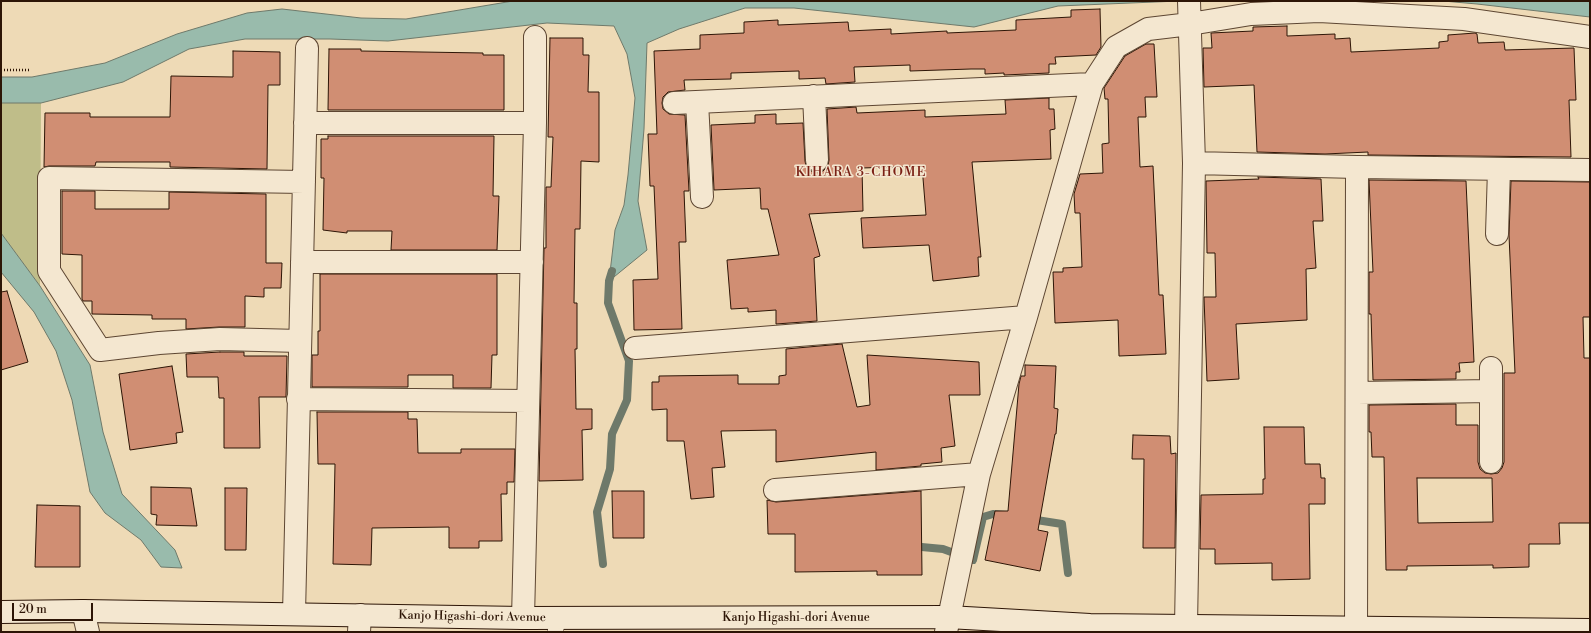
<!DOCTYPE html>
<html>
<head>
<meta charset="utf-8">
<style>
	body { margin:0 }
	#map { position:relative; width:1591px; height:633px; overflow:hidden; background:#eedab6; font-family:"Libre Bodoni",serif }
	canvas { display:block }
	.frame { position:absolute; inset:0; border:2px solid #2d1506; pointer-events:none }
	.scale { position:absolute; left:12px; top:603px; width:81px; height:18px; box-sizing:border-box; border:2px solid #2d1506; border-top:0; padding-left:5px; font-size:12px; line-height:14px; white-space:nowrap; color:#2d1506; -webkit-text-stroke:3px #f4e7d0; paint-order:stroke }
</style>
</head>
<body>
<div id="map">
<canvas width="1591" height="633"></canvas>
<div class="frame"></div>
<div class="scale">20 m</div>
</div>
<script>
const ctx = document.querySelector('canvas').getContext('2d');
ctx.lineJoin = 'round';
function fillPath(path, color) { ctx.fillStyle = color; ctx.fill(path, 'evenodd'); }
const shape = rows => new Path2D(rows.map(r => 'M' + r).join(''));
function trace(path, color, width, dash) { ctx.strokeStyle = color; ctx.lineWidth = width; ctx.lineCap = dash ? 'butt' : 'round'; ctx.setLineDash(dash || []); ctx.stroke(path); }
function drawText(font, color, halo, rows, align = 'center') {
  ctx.font = font + ' "Libre Bodoni",serif'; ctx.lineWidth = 3; ctx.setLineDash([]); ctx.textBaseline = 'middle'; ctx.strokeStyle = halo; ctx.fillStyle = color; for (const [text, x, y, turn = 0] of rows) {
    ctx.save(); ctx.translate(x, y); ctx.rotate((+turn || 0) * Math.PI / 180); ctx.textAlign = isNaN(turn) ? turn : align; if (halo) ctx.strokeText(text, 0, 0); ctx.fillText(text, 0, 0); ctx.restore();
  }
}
const green = shape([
	[1,103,41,103,40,286,1,233]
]);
const water = shape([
	[513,1,1179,1,1058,6,974,27,794,8,745,8,679,29,647,43,644,129,638,201,647,250,609,281,615,230,624,205,628,175,635,98,627,54,614,26,547,23,388,41,330,39,245,39,189,49,123,82,41,103,1,103,1,77,32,77,105,63,177,34,247,13,282,9,361,18,406,19,513,1],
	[1443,1,1590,1,1590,17,1477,4,1443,1],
	[1,233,40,286,90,365,103,432,122,494,175,550,182,568,161,567,141,540,105,513,90,492,72,400,56,351,34,312,1,272,1,233]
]);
const stream = shape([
	[1030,519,1062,524,1068,573],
	[911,546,943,549,973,560,983,517,993,514,1005,515],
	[603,564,597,512,610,469,612,434,627,400,629,361,608,303,609,281,612,271]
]);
const building = shape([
	[1100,9,1101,47,1096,55,1055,57,1056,64,1049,64,1049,73,1004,75,1004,73,985,74,985,69,971,69,910,71,910,65,854,67,855,82,826,84,825,78,799,79,799,71,731,73,731,79,684,80,685,90,668,92,663,97,662,103,663,109,669,114,685,115,689,191,684,191,686,242,679,242,682,329,634,330,633,280,658,279,654,186,650,186,648,134,657,134,654,51,700,49,700,35,744,33,744,22,778,20,778,25,848,22,849,31,891,29,891,34,947,31,947,33,1016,30,1016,20,1071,17,1071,10,1100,9],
	[1287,26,1287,36,1335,34,1335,39,1350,38,1351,52,1439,48,1439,42,1448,41,1448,35,1475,33,1477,34,1478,43,1504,42,1505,50,1574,48,1576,100,1569,100,1571,157,1368,155,1368,152,1325,154,1257,152,1254,85,1204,87,1203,48,1212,48,1211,33,1253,31,1253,27,1287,26],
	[550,38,583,38,583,55,589,55,588,92,599,92,599,162,581,161,580,229,575,229,574,303,577,303,577,349,575,349,576,409,592,409,592,429,582,430,583,480,539,481,544,248,546,248,546,187,551,187,553,137,548,137,550,38],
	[1146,44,1154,44,1157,97,1145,97,1146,117,1138,117,1140,167,1153,166,1159,295,1163,295,1166,354,1119,356,1118,320,1055,323,1053,272,1063,272,1063,268,1082,267,1080,213,1075,213,1074,194,1080,174,1103,173,1102,144,1109,143,1108,99,1105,99,1104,88,1125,56,1146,44],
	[329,49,361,49,361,51,483,53,483,55,504,55,504,110,328,110,329,49],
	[233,51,280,52,280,85,268,85,267,169,170,167,170,162,96,162,95,166,49,166,44,167,45,113,90,113,90,117,170,117,171,76,233,77,233,51],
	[1049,98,1049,109,1054,109,1055,129,1050,130,1051,159,972,162,981,257,978,257,979,276,933,281,929,245,863,248,861,218,926,215,922,166,862,168,863,211,809,214,820,256,814,258,817,321,776,324,776,310,748,312,748,308,731,309,727,260,779,255,768,209,761,209,760,188,714,190,711,125,755,123,755,115,776,114,776,124,803,123,805,161,806,166,811,171,818,172,823,171,828,166,829,160,827,109,856,107,857,113,925,110,925,117,1006,114,1005,100,1049,98],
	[328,136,494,136,493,196,499,196,497,250,391,250,392,231,347,231,347,233,323,230,324,178,321,178,321,139,328,139,328,136],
	[1258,177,1321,179,1323,221,1313,221,1316,268,1306,269,1307,320,1236,324,1239,379,1207,381,1204,297,1216,297,1215,253,1207,253,1206,181,1259,179,1258,177],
	[1369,180,1466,181,1474,362,1459,363,1460,372,1456,372,1456,379,1373,380,1371,314,1369,314,1369,272,1373,272,1369,180],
	[1511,181,1590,182,1590,317,1583,317,1584,358,1590,358,1590,523,1559,523,1560,544,1529,544,1529,567,1493,568,1493,565,1407,566,1407,570,1386,570,1384,457,1372,457,1371,432,1369,432,1369,405,1456,404,1456,425,1478,425,1478,462,1480,469,1485,473,1491,474,1498,473,1502,468,1504,462,1504,373,1515,373,1509,235,1511,181],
	[1417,478,1492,478,1493,522,1418,523,1417,478],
	[62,191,95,191,95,209,169,209,169,192,266,194,266,263,282,263,281,288,264,288,264,297,245,296,245,327,219,327,186,329,186,319,152,319,152,315,92,314,92,301,83,301,82,299,82,255,62,254,62,191],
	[320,274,497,274,497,355,492,355,491,388,453,388,453,375,408,375,408,387,312,387,312,355,318,355,318,331,320,331,320,274],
	[7,291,28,362,1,370,1,292,7,291],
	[842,344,857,407,870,405,867,355,979,362,980,395,949,395,955,446,941,448,942,462,921,464,921,466,876,470,876,452,776,462,776,430,721,431,725,467,712,468,714,497,691,499,684,441,667,441,667,409,652,410,652,382,659,382,659,376,738,375,738,384,779,384,779,376,786,375,786,349,842,344],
	[220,352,244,352,244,356,287,356,286,397,259,397,260,448,224,448,224,398,219,398,218,377,187,377,186,354,220,352],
	[1025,365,1056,366,1054,408,1058,409,1056,434,1055,434,1038,530,1048,532,1040,571,985,560,995,511,1008,511,1019,384,1021,376,1025,376,1025,365],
	[172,366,183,432,176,433,177,443,130,450,119,374,172,366],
	[317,412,408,412,408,419,417,419,418,453,461,453,461,449,515,449,514,482,507,482,507,494,501,494,502,541,479,541,479,548,449,548,449,527,372,528,371,565,333,564,335,464,318,464,317,412],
	[1264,427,1304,427,1305,464,1320,464,1321,478,1325,478,1325,504,1309,504,1310,579,1272,580,1272,563,1215,564,1215,549,1200,549,1201,495,1263,494,1263,479,1265,479,1264,427],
	[1133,435,1170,436,1171,454,1176,453,1175,548,1143,548,1144,459,1132,459,1133,435],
	[151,487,191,488,197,526,156,525,157,515,151,514,151,487],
	[225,488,247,488,246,550,225,550,225,488],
	[612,491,644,491,644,538,613,538,612,491],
	[921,491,922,575,877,575,877,571,795,572,795,534,768,534,767,500,776,502,921,491],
	[37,505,80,506,80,567,35,567,37,505]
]);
const path = shape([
	[1,70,29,70]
]);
const service = shape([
	[555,632,559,618]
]);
const minor = shape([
	[814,96,817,160],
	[697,102,702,197],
	[674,103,1092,84],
	[305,123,535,123],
	[1194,163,1357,167,1590,170],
	[1497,234,1499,169],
	[302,262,532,262],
	[300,341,220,339,159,343,100,350,49,271,49,178,304,182],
	[635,348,1026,317],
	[1491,368,1491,462],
	[1357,393,1491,391],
	[298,399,528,401],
	[775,490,979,474],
	[83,611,88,632],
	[294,614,307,48],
	[523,618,535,123,535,37],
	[1186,626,1194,163,1189,1],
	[359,632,360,615],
	[946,632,979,474,1026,317,1092,84,1116,47,1148,29,1190,24,1251,14,1319,11,1464,19,1590,37],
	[1356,632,1357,167]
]);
const secondary = shape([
	[1,612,83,611,523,618,948,617,1090,625,1590,630]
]);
const streetNames = [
	["Kanjo Higashi-dori Avenue",472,617,1],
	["Kanjo Higashi-dori Avenue",796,618]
];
const neighbourhoodNames = [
	["KIHARA 3-CHOME",861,173]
];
fillPath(green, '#bfbd89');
fillPath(water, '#99bbac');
trace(water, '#6e796a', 1);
trace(stream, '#6e796a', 8);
fillPath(building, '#d08e73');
trace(building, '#2d1506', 1);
trace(service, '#5d4632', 16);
trace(minor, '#5d4632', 24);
trace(secondary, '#2d1506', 24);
trace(path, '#2d1506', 2.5, [1, 2]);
trace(service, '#f4e7d0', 15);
trace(minor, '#f4e7d0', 22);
trace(secondary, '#f4e7d0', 22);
drawText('12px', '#2d1506', '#f4e7d0', streetNames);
ctx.letterSpacing = '1px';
drawText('13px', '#7a1f14', '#f4e7d0', neighbourhoodNames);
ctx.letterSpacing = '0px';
</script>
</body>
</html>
